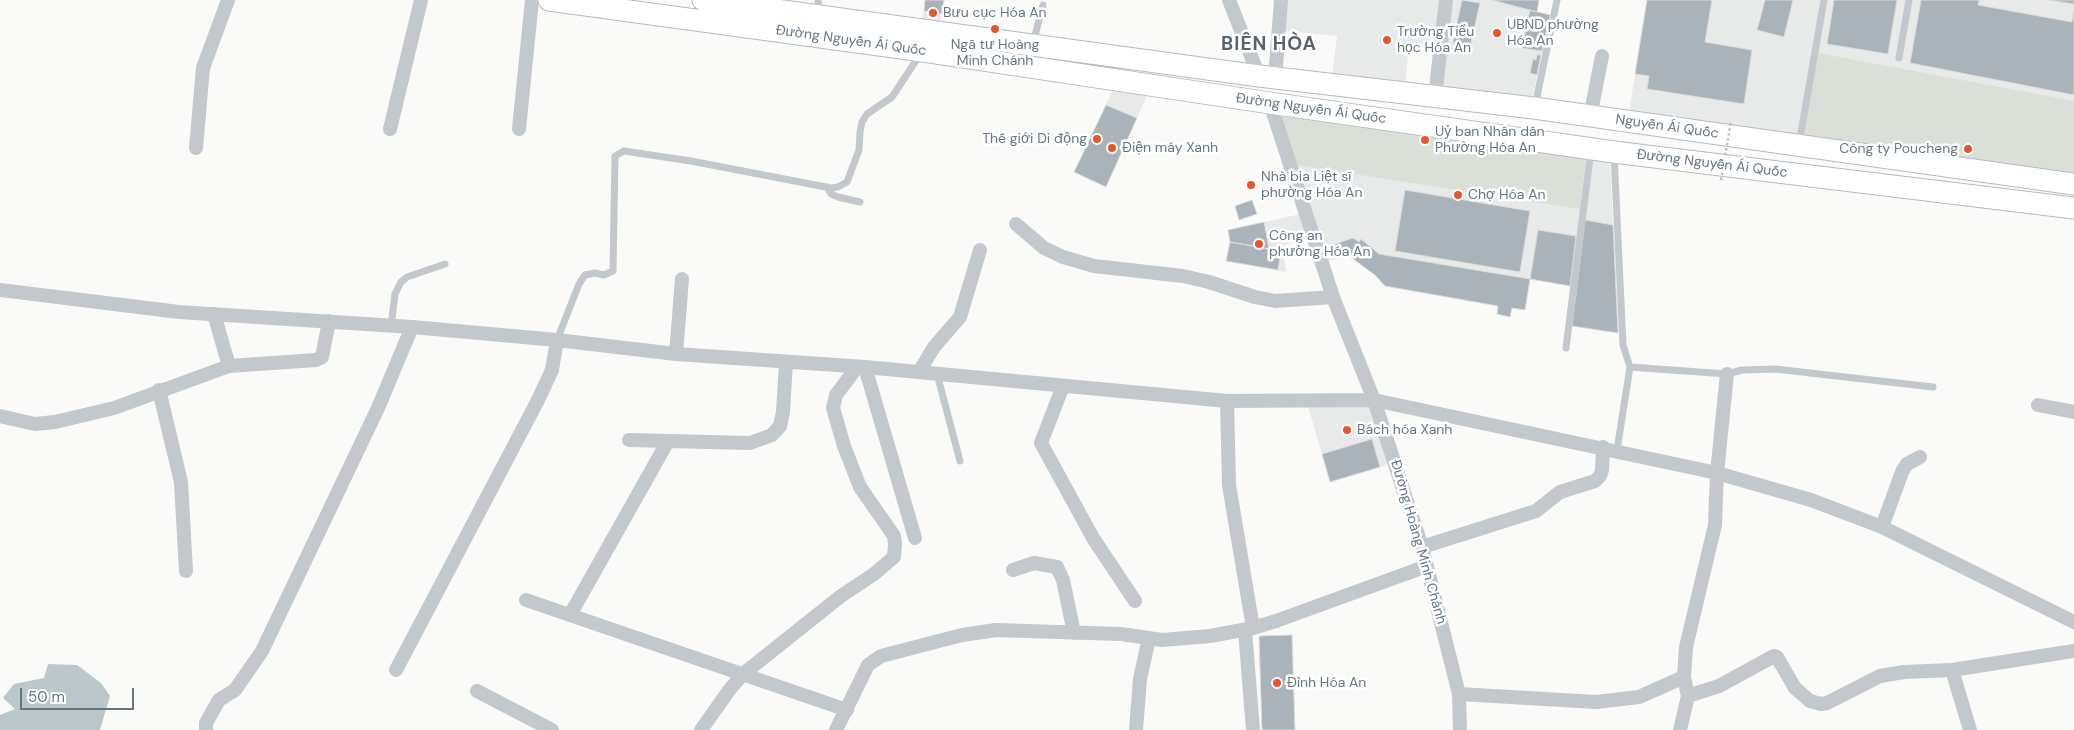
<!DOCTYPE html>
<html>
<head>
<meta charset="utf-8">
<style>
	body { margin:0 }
	#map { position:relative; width:2074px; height:730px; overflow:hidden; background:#fafaf8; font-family:"DM Sans",sans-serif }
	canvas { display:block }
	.scale { position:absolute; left:20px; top:688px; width:114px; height:22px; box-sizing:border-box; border:2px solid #657683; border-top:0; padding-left:6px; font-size:15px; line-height:18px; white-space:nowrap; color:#657683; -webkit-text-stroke:4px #fff; paint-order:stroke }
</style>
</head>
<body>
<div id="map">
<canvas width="2074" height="730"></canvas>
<div class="scale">50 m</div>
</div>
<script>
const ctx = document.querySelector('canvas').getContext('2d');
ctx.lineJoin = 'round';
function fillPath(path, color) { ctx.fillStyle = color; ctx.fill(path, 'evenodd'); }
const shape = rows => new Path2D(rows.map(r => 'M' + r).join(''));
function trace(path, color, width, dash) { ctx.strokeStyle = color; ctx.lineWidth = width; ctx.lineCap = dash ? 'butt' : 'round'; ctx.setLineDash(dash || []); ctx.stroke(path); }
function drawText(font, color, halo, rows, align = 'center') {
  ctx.font = font + ' "DM Sans",sans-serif'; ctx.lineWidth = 5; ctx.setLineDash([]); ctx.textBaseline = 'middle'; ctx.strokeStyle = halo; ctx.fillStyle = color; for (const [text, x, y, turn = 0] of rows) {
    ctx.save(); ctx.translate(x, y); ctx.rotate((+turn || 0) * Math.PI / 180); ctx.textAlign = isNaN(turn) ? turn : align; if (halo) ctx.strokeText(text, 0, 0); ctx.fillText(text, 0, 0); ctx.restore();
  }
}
const built = shape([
	[925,0,944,0,940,23,922,21],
	[1285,0,1441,0,1437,48,1409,45,1405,85,1332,77,1337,36,1285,31],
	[1451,0,1539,0,1537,12,1550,15,1532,99,1441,90],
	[1647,0,2074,0,2074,173,1629,112],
	[1114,88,1148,93,1106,187,1074,172],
	[1279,113,1610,159,1618,333,1572,326,1576,287,1530,279,1525,310,1512,308,1510,317,1497,314,1497,306,1385,286,1375,275,1349,256,1327,261],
	[1301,214,1308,236,1283,246,1286,272,1226,261,1230,242,1228,230],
	[1370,405,1390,464,1330,482,1308,406]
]);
const green = shape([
	[1818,53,2074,101,2074,173,1804,135],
	[1279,113,1586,156,1580,209,1296,165]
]);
const water = shape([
	[48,664,77,665,101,683,110,696,100,730,0,730,0,715,15,709,3,698,14,684,44,678]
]);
const building = shape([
	[925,0,944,0,942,14,924,11,925,0],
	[1462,0,1480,3,1470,46,1453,42,1462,0],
	[1492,0,1539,0,1537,12,1492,0],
	[1647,0,1712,0,1705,42,1752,50,1744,104,1647,89,1649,76,1635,74,1647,0],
	[1765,0,1793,0,1784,37,1757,30,1765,0],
	[1834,0,1897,0,1888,54,1827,44,1834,0],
	[1921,0,1979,0,1978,5,2072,22,2074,8,2074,95,1910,63,1921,0],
	[2048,0,2074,0,2074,4,2048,0],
	[1530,10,1550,15,1542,51,1522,48,1530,10],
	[1537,55,1541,55,1537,75,1530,73,1533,59,1536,60,1537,55],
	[1106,105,1137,118,1106,187,1074,172,1106,105],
	[1405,190,1530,211,1520,272,1395,251,1405,190],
	[1252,200,1257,214,1239,220,1235,206,1252,200],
	[1585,220,1613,225,1618,333,1572,326,1585,220],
	[1264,222,1269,249,1230,242,1228,230,1264,222],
	[1538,230,1576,236,1570,286,1530,279,1538,230],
	[1353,238,1359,242,1361,239,1379,254,1530,279,1525,310,1512,308,1510,317,1497,314,1498,306,1385,286,1375,275,1349,256,1336,258,1332,245,1353,238],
	[1230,242,1281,251,1278,270,1226,261,1230,242],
	[1372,439,1380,467,1330,482,1322,454,1372,439],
	[1292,635,1295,730,1262,730,1259,636,1292,635]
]);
const lane = shape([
	[818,0,819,13],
	[1033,43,1043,5],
	[1899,58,1909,0],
	[1535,106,1557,0],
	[1799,144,1824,0],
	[1614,154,1623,345,1630,367,1617,450],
	[827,187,831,194,838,197,860,202],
	[391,327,395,294,401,282,407,277,445,264],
	[557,340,579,284,585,275,595,273,604,275,613,271,615,156,624,151,691,161,831,188,838,187,847,182,859,150,860,132,862,122,867,114,892,97,921,53],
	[1566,348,1591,150],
	[1630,367,1727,374,1742,370,1775,369,1933,387],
	[937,374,960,461]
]);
const street = shape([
	[1229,0,1259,76],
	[1275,78,1281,0],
	[1435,97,1446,0],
	[1270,103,1333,297,1374,400,1422,547,1459,694,1460,730],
	[1590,117,1602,56],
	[390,129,421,0],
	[519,129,532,0],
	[196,148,203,68,228,0],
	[1016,224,1044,248,1063,257,1094,266,1183,276,1209,282,1255,297,1275,301,1333,297],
	[0,290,179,312,412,327,557,340,676,354,865,367,1227,401,1374,400,1717,473,1811,500,1882,527,2074,622],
	[214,314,229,366],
	[676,354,682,279],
	[865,367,915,538],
	[919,372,934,347,960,317,980,250],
	[1063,386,1041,443,1093,538,1135,601],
	[159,390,181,482,186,571],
	[1227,401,1229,485,1253,628],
	[2038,405,2074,412],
	[0,416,35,424,55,422,114,408,229,366,316,360,322,357,329,321],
	[629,440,750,443,772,435,780,426,783,412,786,362],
	[1882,527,1902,472,1907,464,1920,457],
	[1422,547,1536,511,1560,492,1595,481,1600,476,1602,470,1603,447],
	[1013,570,1034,563,1057,567,1063,580,1074,633],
	[526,600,847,710],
	[570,615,668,441],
	[1245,630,1253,730],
	[396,670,537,402,552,370,557,340],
	[1952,670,1970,730],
	[477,691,552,730],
	[1459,694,1596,702,1639,697,1684,677],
	[1688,696,1719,686,1774,656,1777,657,1795,688,1810,701,1821,704,1827,703,1880,676,1904,672,1952,670,2074,651],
	[206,730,206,723,219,700,235,690,262,651,378,408,412,327],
	[701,730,730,689,743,674,841,596,874,574,894,557,895,544,894,536,860,487,844,446,833,408,836,395,857,367],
	[836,730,868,665,881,656,962,635,996,630,1121,634,1162,640,1210,636,1253,628,1276,621,1427,566],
	[1136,730,1140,679,1149,638],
	[1680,730,1688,696,1684,677,1686,647,1715,525,1717,473,1727,374]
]);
const primary = shape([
	[549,0,923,51,1270,103,1614,152,2074,208],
	[703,0,1259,76,1534,108,2074,184]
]);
const pathBridge = shape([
	[1721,180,1731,121]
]);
const markers = [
	[933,13,5,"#e4572e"],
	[995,29,5,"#e4572e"],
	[1497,33,5,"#e4572e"],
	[1387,40,5,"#e4572e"],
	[1097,139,5,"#e4572e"],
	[1425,140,5,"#e4572e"],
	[1112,148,5,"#e4572e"],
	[1968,149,5,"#e4572e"],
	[1251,185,5,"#e4572e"],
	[1458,195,5,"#e4572e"],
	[1259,244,5,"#e4572e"],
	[1347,430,5,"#e4572e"],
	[1277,683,5,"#e4572e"]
];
const poiNames = [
	["Bưu cục Hóa An",943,13],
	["UBND phường",1507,25],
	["Hóa An",1507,41],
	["Trường Tiểu",1397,32],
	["học Hóa An",1397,48],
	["Ngã tư Hoàng",995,45,"center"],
	["Minh Chánh",995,61,"center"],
	["Uỷ ban Nhân dân",1435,132],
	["Phường Hóa An",1435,148],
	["Thế giới Di động",1087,139,"right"],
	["Điện máy Xanh",1122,148],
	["Công ty Poucheng",1958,149,"right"],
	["Nhà bia Liệt sĩ",1261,177],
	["phường Hóa An",1261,193],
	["Chợ Hóa An",1468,195],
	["Công an",1269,236],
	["phường Hóa An",1269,252],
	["Bách hóa Xanh",1357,430],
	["Đình Hóa An",1287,683]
];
const streetNames = [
	["Đường Nguyễn Ái Quốc",851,41,8],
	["Đường Nguyễn Ái Quốc",1311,109,8],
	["Nguyễn Ái Quốc",1667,127,8],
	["Đường Nguyễn Ái Quốc",1712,164,7],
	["Đường Hoàng Minh Chánh",1418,542,74]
];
const districtNames = [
	["BIÊN HÒA",1269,45]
];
fillPath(built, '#e8e9e9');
fillPath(green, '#dadfd7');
fillPath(water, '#bbc7cb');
fillPath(building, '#aab3b9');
trace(building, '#dcdcda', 1);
trace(primary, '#b5babe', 23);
trace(lane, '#c3c8cc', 7);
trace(street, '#c3c8cc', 14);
trace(primary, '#fff', 21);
trace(pathBridge, '#bbbfc2', 2.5, [2.5, 2.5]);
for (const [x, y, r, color] of markers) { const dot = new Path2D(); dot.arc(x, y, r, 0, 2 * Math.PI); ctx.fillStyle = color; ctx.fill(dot); trace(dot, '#fff', 2); }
drawText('14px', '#657683', '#fff', poiNames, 'left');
drawText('14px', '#657683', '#fff', streetNames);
ctx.letterSpacing = '1px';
drawText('bold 19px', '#57646e', '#fff', districtNames);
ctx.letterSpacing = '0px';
</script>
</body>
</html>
